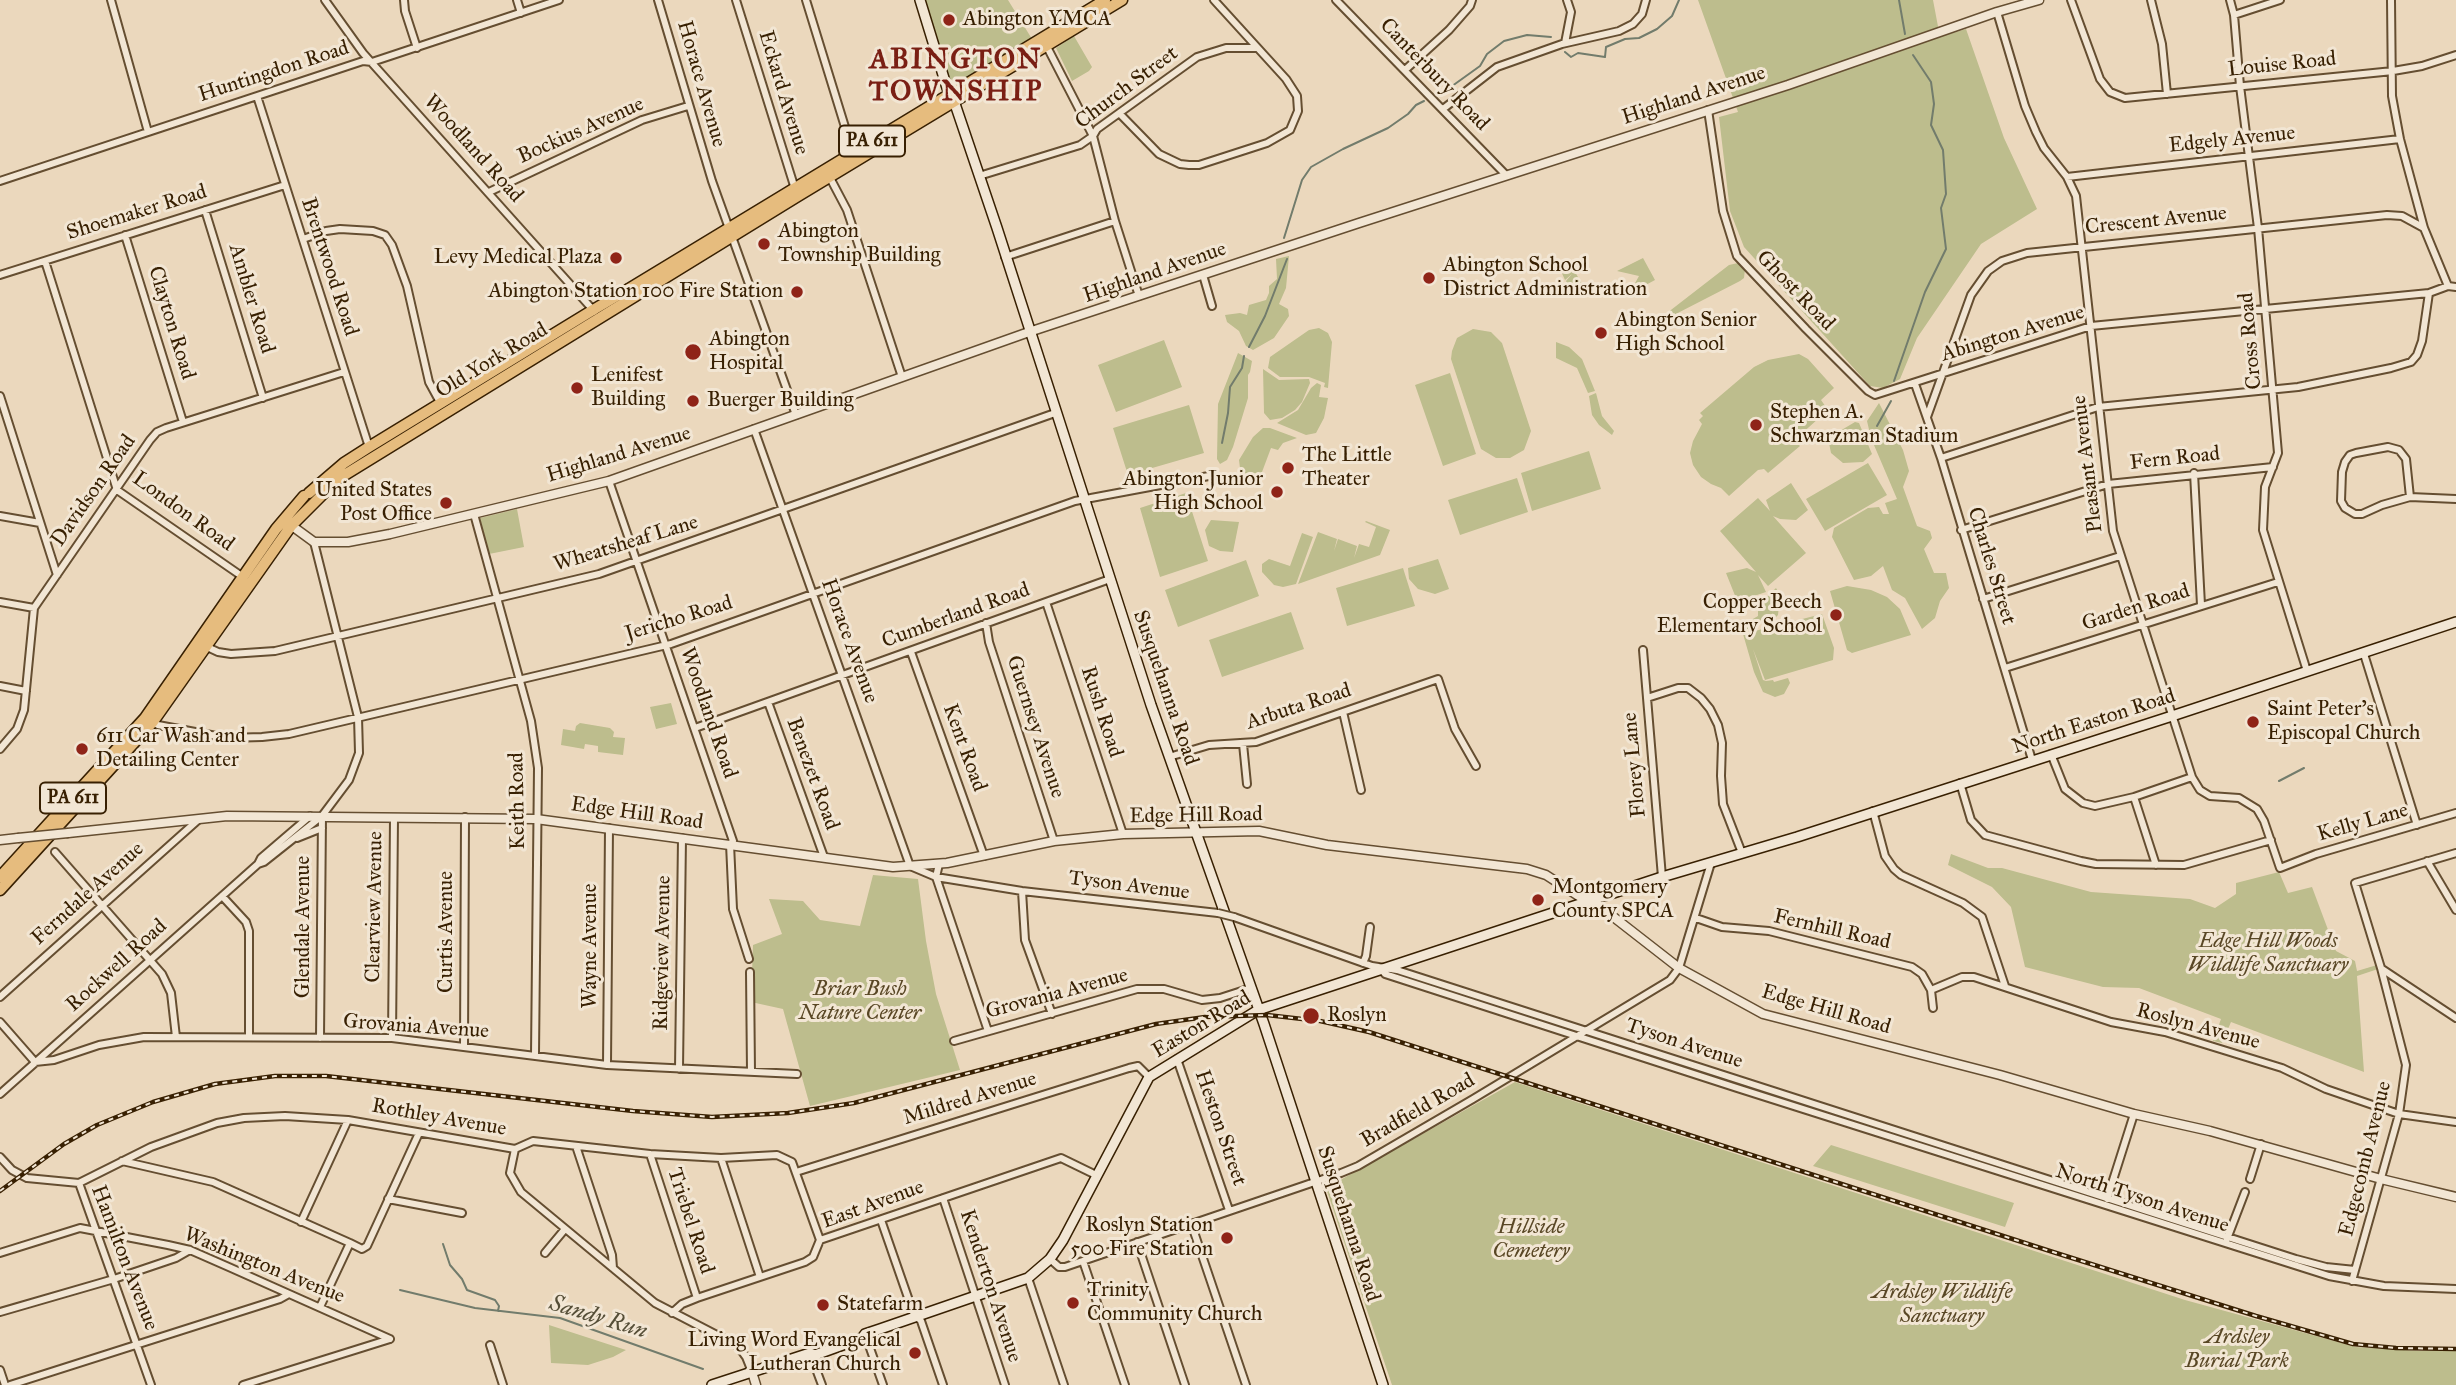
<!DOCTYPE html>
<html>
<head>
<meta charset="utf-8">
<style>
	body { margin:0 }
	canvas { display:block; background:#ebd8bd }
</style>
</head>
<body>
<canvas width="2456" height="1385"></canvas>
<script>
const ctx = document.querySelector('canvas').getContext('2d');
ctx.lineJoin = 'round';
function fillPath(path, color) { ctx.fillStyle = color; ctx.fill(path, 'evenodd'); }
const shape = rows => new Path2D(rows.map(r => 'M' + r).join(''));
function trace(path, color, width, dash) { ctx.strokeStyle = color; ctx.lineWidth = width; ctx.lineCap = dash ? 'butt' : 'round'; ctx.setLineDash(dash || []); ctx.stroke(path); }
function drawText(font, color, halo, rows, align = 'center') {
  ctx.font = font + ' "IM FELL Great Primer",serif'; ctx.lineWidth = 6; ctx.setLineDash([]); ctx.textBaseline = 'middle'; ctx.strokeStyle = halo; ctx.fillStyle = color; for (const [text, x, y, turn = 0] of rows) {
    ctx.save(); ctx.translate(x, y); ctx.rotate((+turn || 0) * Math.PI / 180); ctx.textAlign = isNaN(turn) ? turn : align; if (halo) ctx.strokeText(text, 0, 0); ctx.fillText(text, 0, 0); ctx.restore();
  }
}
const green = shape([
	[924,0,1008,0,1032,39,954,86,951,84],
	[1698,0,1933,0,1940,37,1966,29,2004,138,2037,209,1981,244,1917,338,1900,379,1883,388,1870,386,1744,247,1730,211,1719,117,1738,112],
	[1074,36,1092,67,1089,71,1072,81,1056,48],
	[1289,256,1286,288,1279,304,1288,309,1289,316,1274,338,1253,350,1246,346,1239,331,1227,322,1225,315,1240,313,1247,315,1249,305,1266,300,1269,293,1269,286,1277,279,1276,259],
	[1643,258,1655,280,1629,294,1639,276,1617,271],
	[1577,260,1580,265,1575,269,1579,270,1575,272,1585,289,1573,295,1566,281,1572,274,1565,280,1560,269],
	[1738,263,1745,269,1744,278,1740,281,1670,317,1667,317,1667,313,1729,265],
	[1319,328,1328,333,1332,342,1328,388,1324,387,1325,383,1309,377,1280,377,1268,368,1270,357,1309,330],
	[1473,329,1491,332,1502,343,1531,431,1524,450,1510,458,1496,458,1481,449,1451,359,1452,351,1457,338],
	[1164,340,1182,387,1116,412,1098,365],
	[1556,342,1569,347,1582,359,1595,391,1588,393,1577,368,1556,358],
	[1238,353,1252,361,1250,372,1248,375,1248,398,1233,447,1227,460,1220,464,1217,459,1218,404],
	[1799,354,1808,359,1834,388,1821,400,1828,410,1799,436,1796,442,1800,446,1768,473,1764,469,1758,470,1729,496,1721,488,1711,484,1701,477,1693,465,1690,453,1693,441,1702,424,1699,420,1703,416,1700,413,1754,367,1768,360],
	[1263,369,1279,380,1309,379,1310,383,1302,402,1295,410,1282,418,1270,420,1264,413],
	[1450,373,1476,454,1443,466,1415,385],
	[1317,383,1321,385,1319,397,1328,398,1324,418,1316,433,1306,435,1277,423,1298,410,1311,388],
	[1596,393,1602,416,1614,431,1612,435,1599,425,1592,415,1589,396],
	[1879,403,1903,450,1909,471,1903,487,1917,526,1930,531,1932,538,1924,549,1934,573,1946,573,1949,588,1940,601,1935,618,1922,629,1905,598,1892,590,1883,566,1871,576,1854,580,1832,537,1834,528,1868,508,1879,507,1883,514,1889,514,1885,503,1897,499,1871,438,1867,421],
	[1189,405,1204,453,1128,475,1113,428],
	[1855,422,1859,423,1872,454,1863,462,1843,463,1831,453,1828,438],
	[1263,428,1270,428,1297,438,1283,443,1278,450,1271,448,1259,480,1244,474,1240,468,1239,460,1253,437],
	[1589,451,1601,489,1532,511,1521,473],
	[1868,463,1887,495,1825,531,1806,499],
	[1517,478,1528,512,1460,535,1448,500],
	[1791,483,1808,510,1796,520,1780,519,1773,516,1806,553,1768,586,1758,575,1766,592,1742,600,1736,598,1726,573,1747,568,1756,572,1720,531,1758,498,1770,511,1766,500],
	[1186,493,1208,561,1160,577,1140,508],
	[517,509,524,547,489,554,480,518],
	[1211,520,1239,522,1233,552,1220,551,1209,546,1205,530],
	[1366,521,1390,530,1380,555,1298,584,1318,532,1337,539,1334,551,1338,539,1357,546,1354,558,1359,544,1369,547,1376,527,1365,522],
	[1302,533,1313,537,1296,584,1283,587,1274,585,1262,572,1262,564,1269,559,1290,566],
	[1438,559,1449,589,1435,594,1418,589,1409,579,1408,568],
	[1246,560,1259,596,1178,627,1165,590],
	[1403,568,1415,606,1347,626,1336,588],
	[1847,586,1871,590,1887,597,1900,609,1911,635,1852,653,1847,650,1830,591],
	[1776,588,1780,595,1778,615,1773,620,1755,623,1749,629,1744,629,1746,623,1758,616,1758,606],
	[1291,612,1304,649,1222,677,1209,640],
	[1822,614,1834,648,1833,660,1765,680,1753,649,1763,680,1766,681,1773,680,1774,682,1788,678,1790,683,1784,694,1775,697,1763,692,1754,672,1743,634],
	[671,703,677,724,656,729,650,707],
	[580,723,610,728,614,732,613,737,625,738,623,755,598,752,598,746,585,744,584,749,561,745,563,729,575,731,576,726],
	[1951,854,1988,868,2002,868,2091,892,2190,899,2215,908,2236,894,2236,883,2279,872,2288,893,2312,887,2336,951,2355,961,2357,971,2377,965,2378,969,2357,976,2364,1072,2231,1022,2222,1043,2213,1041,2221,1019,2139,988,2103,987,2025,967,2011,907,1992,887,1948,865],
	[873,875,918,879,926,941,936,994,960,1070,810,1106,783,1009,751,1002,753,945,782,934,769,899,803,901,820,920,860,926],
	[1515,1082,2185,1300,2356,1347,2419,1351,2456,1350,2456,1385,1392,1385,1326,1188],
	[1831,1145,2014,1203,2005,1227,1813,1166],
	[549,1325,626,1350,613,1357,588,1365,551,1363]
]);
const stream = shape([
	[1899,0,1905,34],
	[1565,52,1571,57,1578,53,1605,57,1606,47,1625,39,1639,38,1657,29,1672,16,1679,0],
	[1441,94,1480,66,1487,54,1504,41,1527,35,1551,37],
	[1284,238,1302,180,1311,167,1343,149,1388,128,1408,114,1416,105,1424,101],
	[1249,347,1265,316,1287,259],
	[1894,381,1925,292,1946,249,1941,208,1946,194,1943,150,1931,125,1934,104,1931,82,1913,55],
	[1877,426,1891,401],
	[1222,443,1228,413,1230,387,1242,368,1244,356],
	[2279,781,2304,768],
	[443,1244,450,1265,462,1279,467,1290,495,1300,499,1306,498,1311],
	[400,1290,475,1308,560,1318,703,1369]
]);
const minor = shape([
	[111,0,148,132],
	[325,0,363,53,594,311],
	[404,0,405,11,417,48],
	[517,0,521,13],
	[658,0,712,181,796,415],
	[736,0,796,192],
	[806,0,853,153],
	[1336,0,1506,175],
	[2071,0,2100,79,2110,92,2125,98,2393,71,2422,66,2456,55],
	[2151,0,2162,44,2167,94],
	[2230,0,2234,15,2240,86,2258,228,2278,453,2265,487,2263,530,2307,671],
	[2391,0,2392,96,2400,139,2424,228,2448,286],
	[1997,12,2025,106,2036,132,2044,148,2067,177,2076,196,2113,531,2192,777,2200,790,2210,796,2239,798,2257,809,2264,821,2280,868,2316,854,2456,813],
	[2234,15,2280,0],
	[1045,43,1093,136,1115,221,1139,296],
	[1565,43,1571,12,1567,0],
	[1405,70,1449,30,1470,6,1472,0],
	[257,96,369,447],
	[1443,109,1497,67,1562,44,1619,31,1633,24,1642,14,1646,0],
	[1708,110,1723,211,1737,256,1806,329,1868,391,1875,395,2091,326,2429,293,2448,286,2456,287],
	[1120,114,1159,154,1180,164,1189,165,1199,165,1267,143,1290,130,1298,111,1297,96,1286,79,1214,0],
	[828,174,847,210,902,377],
	[979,176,1080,145,1093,136,1097,129,1197,57,1226,48,1256,48],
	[2067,177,2400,139],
	[0,181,363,61,372,62,559,0],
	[489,192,642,120,688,106],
	[205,210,263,398],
	[125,235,183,422],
	[303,239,326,231,340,229,373,231,385,235,392,245,407,286,429,382,441,404],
	[1005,257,1115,221],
	[45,261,117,490,243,577],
	[0,275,285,185],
	[1203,275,1212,306],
	[1915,384,1941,458,2032,760],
	[0,396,57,575],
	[1927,417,1971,295,1988,271,2002,261,2027,253,2387,215,2402,216,2424,228],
	[754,429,910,866,936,877,1022,891,1218,913],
	[1941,458,2098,407,2298,387,2391,368,2411,362,2417,355,2422,341,2429,293],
	[2194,473,2201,605],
	[609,481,733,841,730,844,733,909,749,959],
	[2410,497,2406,459,2399,450,2388,447,2356,453,2350,455,2345,462,2342,472,2341,501,2345,508,2355,514,2362,514,2382,505,2410,497,2456,499],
	[474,514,531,721,538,768,535,1055],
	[0,516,40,523],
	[1961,530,2108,484,2273,467],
	[1983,599,2120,556],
	[0,602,34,608],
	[1046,602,1123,834],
	[986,623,989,642,1054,841],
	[203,645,218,652,231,654,275,651,599,574,1055,413],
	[1643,650,1662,877],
	[911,652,984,856],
	[2364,654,2417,825],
	[2005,668,2278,582],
	[0,686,26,691],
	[1647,698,1678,688,1688,688,1701,698,1710,709,1718,725,1722,743,1721,776,1723,804,1742,853],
	[768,702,824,857],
	[1343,712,1361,790],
	[150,721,158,725,227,738,262,737,289,734,671,644,1075,501,1214,475],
	[695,728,1110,579],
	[1243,744,1247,784],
	[0,749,17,729,24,710,34,608,150,440,157,432,166,428,344,372],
	[2051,754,2065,789,2083,803,2095,806,2134,797,2192,777],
	[1169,757,1209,745,1256,742,1438,679,1455,729,1476,766],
	[1960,783,1971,820,1985,835,2081,861,2096,864,2184,865,2271,840],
	[2134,797,2156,865],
	[1873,811,1885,856,1894,869,1901,875,1963,903,1982,917,2005,986],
	[297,838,322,828],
	[55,852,162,974,171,993,176,1037],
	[2427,861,2456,910],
	[258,864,261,858,310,816],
	[939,864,936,877,988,1031],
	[1022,891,1025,940,1052,1014],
	[222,896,246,922,249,931,249,1037],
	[1234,917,1372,966,1397,970,2296,1259,2326,1267,2355,1270],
	[1696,918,1722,927,1769,931,1912,967,1922,974,1931,990,1933,1008],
	[1363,963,1366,956,1370,927],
	[1381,969,1385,974,1737,1088,2329,1276,2384,1286,2456,1289],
	[2382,969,2456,1018],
	[750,972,751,1072],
	[1931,990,1962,977,1974,977,2111,1022,2165,1032,2282,1068,2326,1089,2399,1114,2456,1122],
	[0,997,198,820],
	[0,1022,35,1062,54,1060,99,1045,144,1037,392,1038,607,1065,797,1074],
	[320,1038,322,816],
	[392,1038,394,818],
	[954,1041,1137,989,1164,989,1202,1000,1220,998,1251,988],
	[464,1047,465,817],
	[1177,1059,1229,1210],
	[607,1065,609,828],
	[679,1069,682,838],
	[0,1094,258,864,264,862,322,816,349,780,359,753,358,717,314,542],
	[576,1146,612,1255,613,1268],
	[515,1149,510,1173,521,1192,655,1303,738,1346,746,1357,752,1372],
	[650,1154,697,1298],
	[0,1157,12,1170,27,1178,79,1183,151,1385],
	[721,1158,760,1277],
	[122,1161,213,1182,350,1243],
	[796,1172,1129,1068,1138,1066,1149,1077],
	[2250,1179,2261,1144],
	[79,1183,151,1147,217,1123,244,1118,285,1116,348,1120,515,1149,533,1141,650,1154,721,1158,777,1155,792,1162,820,1240],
	[943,1198,1005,1385],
	[388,1199,462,1213],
	[2107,1199,2134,1114],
	[881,1220,913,1312,921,1321,943,1385],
	[301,1222,348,1120],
	[1191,1223,1246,1385],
	[2227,1239,2245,1192],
	[1137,1242,1185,1385],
	[0,1253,80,1228,168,1245,190,1250,231,1268,390,1339],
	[545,1253,565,1229],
	[1050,1259,1059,1267,1065,1267,1341,1173,1358,1166,1473,1099,1670,980,1679,968,1711,863],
	[1083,1261,1125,1385],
	[1028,1278,1064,1385],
	[2352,1281,2399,1114,2406,1065,2381,968,2355,883,2456,853],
	[320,1307,350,1243,362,1249,367,1246,419,1133],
	[0,1312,114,1279,176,1258,190,1250],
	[672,1313,682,1304,697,1298,805,1262,813,1257,820,1240,1061,1158,1096,1175],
	[865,1334,883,1385],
	[490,1345,503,1385],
	[810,1353,822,1385],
	[0,1370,5,1385],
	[10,1385,280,1299,289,1294],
	[243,1385,390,1339]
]);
const tertiary = shape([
	[288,523,314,542,348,542,390,534,609,481,1029,332,1359,223,1788,85,1997,12,2039,0],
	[68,833,227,816,536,819,893,867,947,863,1054,841,1123,834,1259,831,1327,845,1527,869,1546,875,1580,897,1593,901,1679,968,1763,1014,2000,1075,2134,1114,2210,1131,2381,1179,2456,1197],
	[0,840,18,838],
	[752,1372,756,1385]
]);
const secondary = shape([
	[920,0,947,88,954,101,997,228,1151,705,1264,1024,1383,1385],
	[712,1385,810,1353,815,1355,862,1338,865,1334,880,1329,1028,1278,1050,1259,1063,1240,1149,1077,1258,1010,1662,877,1797,837,2172,716,2456,622]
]);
const primary = shape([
	[593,310,627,290]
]);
const trunk = shape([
	[627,290,1105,0],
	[309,493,344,463,369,447,593,310],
	[0,877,145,718,276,529,304,496],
	[0,890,152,723,291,526,338,479,798,196,1122,0]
]);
const rail = shape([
	[0,1191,64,1144,97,1125,153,1102,215,1084,275,1076,326,1076,633,1111,712,1117,788,1113,854,1103,1156,1024,1205,1017,1267,1015,1320,1021,1369,1032,2053,1252,2256,1316,2353,1344,2396,1348,2456,1349]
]);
const minorBridge = shape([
	[1218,913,1234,917]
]);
const tertiaryBridge = shape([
	[18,838,68,833]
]);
const markers = [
	[949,20,7,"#8f2418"],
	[764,244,7,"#8f2418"],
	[616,258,7,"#8f2418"],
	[1429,278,7,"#8f2418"],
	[797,292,7,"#8f2418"],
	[1601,333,7,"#8f2418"],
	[693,352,9,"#8f2418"],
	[577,388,7,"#8f2418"],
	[693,401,7,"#8f2418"],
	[1756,425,7,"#8f2418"],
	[1288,468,7,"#8f2418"],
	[1277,492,7,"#8f2418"],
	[446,503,7,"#8f2418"],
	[1836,615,7,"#8f2418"],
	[2253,722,7,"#8f2418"],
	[82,749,7,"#8f2418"],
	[1538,900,7,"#8f2418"],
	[1311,1016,9,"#8f2418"],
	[1227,1238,7,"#8f2418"],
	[1073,1303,7,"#8f2418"],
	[823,1305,7,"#8f2418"],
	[915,1353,7,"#8f2418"]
];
const shields = [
	[872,141,66],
	[73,798,66]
];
const shieldNames = [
	["PA 611",872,141],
	["PA 611",73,798]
];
const poiNames = [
	["Abington YMCA",963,20],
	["Abington",778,232],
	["Township Building",778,256],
	["Levy Medical Plaza",602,258,"right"],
	["Abington School",1443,266],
	["District Administration",1443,290],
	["Abington Station 100 Fire Station",783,292,"right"],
	["Abington Senior",1615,321],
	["High School",1615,345],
	["Abington",709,340],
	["Hospital",709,364],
	["Lenifest",591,376],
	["Building",591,400],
	["Buerger Building",707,401],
	["Stephen A.",1770,413],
	["Schwarzman Stadium",1770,437],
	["The Little",1302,456],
	["Theater",1302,480],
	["Abington Junior",1263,480,"right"],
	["High School",1263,504,"right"],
	["United States",432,491,"right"],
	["Post Office",432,515,"right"],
	["Copper Beech",1822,603,"right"],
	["Elementary School",1822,627,"right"],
	["Saint Peter's",2267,710],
	["Episcopal Church",2267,734],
	["611 Car Wash and",96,737],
	["Detailing Center",96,761],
	["Montgomery",1552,888],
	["County SPCA",1552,912],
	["Roslyn",1327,1016],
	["Roslyn Station",1213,1226,"right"],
	["500 Fire Station",1213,1250,"right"],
	["Trinity",1087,1291],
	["Community Church",1087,1315],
	["Statefarm",837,1305],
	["Living Word Evangelical",901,1341,"right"],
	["Lutheran Church",901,1365,"right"]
];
const streetNames = [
	["Louise Road",2282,65,-6],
	["Huntingdon Road",274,72,-18],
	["Canterbury Road",1434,75,46],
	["Horace Avenue",701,84,74],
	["Church Street",1127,88,-37],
	["Eckard Avenue",783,93,73],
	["Highland Avenue",1694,96,-18],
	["Bockius Avenue",581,131,-24],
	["Edgely Avenue",2232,140,-6],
	["Woodland Road",473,149,48],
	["Shoemaker Road",137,213,-17],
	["Crescent Avenue",2156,221,-6],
	["Brentwood Road",329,267,72],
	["Highland Avenue",1155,273,-19],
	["Ghost Road",1795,291,46],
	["Ambler Road",251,299,73],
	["Clayton Road",171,323,73],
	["Abington Avenue",2013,334,-17],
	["Cross Road",2251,341,-95],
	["Old York Road",492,361,-31],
	["Highland Avenue",619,455,-17],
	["Fern Road",2175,459,-6],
	["Pleasant Avenue",2088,464,-97],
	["Davidson Road",94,491,-55],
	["London Road",183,512,36],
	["Wheatsheaf Lane",626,544,-17],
	["Charles Street",1991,566,73],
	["Garden Road",2136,608,-18],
	["Cumberland Road",956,616,-20],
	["Jericho Road",679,619,-17],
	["Horace Avenue",849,641,70],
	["Susquehanna Road",1165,688,71],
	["Arbuta Road",1299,707,-18],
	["Rush Road",1101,712,72],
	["Woodland Road",708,713,71],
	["North Easton Road",2094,722,-18],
	["Guernsey Avenue",1035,727,72],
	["Kent Road",964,748,70],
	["Florey Lane",1635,765,-95],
	["Benezet Road",812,774,70],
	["Keith Road",518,801,-91],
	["Edge Hill Road",637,814,8],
	["Edge Hill Road",1196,816,-1],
	["Kelly Lane",2363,823,-16],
	["Tyson Avenue",1129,886,7],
	["Ferndale Avenue",88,894,-42],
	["Clearview Avenue",375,907,-89],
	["Glendale Avenue",304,927,-90],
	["Fernhill Road",1832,930,13],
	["Curtis Avenue",447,932,-90],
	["Wayne Avenue",591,946,-90],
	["Ridgeview Avenue",663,953,-89],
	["Rockwell Road",117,966,-42],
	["Grovania Avenue",1057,994,-15],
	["Edge Hill Road",1826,1010,16],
	["Easton Road",1202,1025,-31],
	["Grovania Avenue",416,1027,4],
	["Roslyn Avenue",2198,1027,15],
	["Tyson Avenue",1684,1044,18],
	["Mildred Avenue",970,1099,-17],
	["Bradfield Road",1418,1111,-30],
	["Rothley Avenue",439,1118,10],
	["Heston Street",1220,1128,71],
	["Edgecomb Avenue",2366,1159,-76],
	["North Tyson Avenue",2142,1199,18],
	["East Avenue",873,1205,-20],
	["Triebel Road",690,1221,72],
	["Susquehanna Road",1348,1224,72],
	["Hamilton Avenue",124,1258,69],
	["Washington Avenue",264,1266,22],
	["Kenderton Avenue",990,1286,72]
];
const parkNames = [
	["Edge Hill Woods",2268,942],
	["Wildlife Sanctuary",2268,966],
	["Briar Bush",860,990],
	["Nature Center",860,1014],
	["Hillside",1531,1228],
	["Cemetery",1531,1252],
	["Ardsley Wildlife",1942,1293],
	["Sanctuary",1942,1317],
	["Ardsley",2237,1338],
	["Burial Park",2237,1362]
];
const waterNames = [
	["Sandy Run",598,1318,17]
];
const districtNames = [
	["ABINGTON",956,61],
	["TOWNSHIP",956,93]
];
fillPath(green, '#bdbd8d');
trace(stream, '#727c6c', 2);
trace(minor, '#654e31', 10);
trace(tertiary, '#654e31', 11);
trace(secondary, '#382002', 12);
trace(primary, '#382002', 13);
trace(trunk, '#382002', 13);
trace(minor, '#f2e6d4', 6);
trace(tertiary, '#f2e6d4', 8);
trace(secondary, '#f2e6d4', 9);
trace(primary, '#e6bc7e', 10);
trace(trunk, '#e6bc7e', 10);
trace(rail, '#382002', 4.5);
trace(rail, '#f2e6d4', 2, [5]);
trace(minorBridge, '#654e31', 10, []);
trace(tertiaryBridge, '#654e31', 11, []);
trace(minorBridge, '#f2e6d4', 6);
trace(tertiaryBridge, '#f2e6d4', 8);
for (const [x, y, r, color] of markers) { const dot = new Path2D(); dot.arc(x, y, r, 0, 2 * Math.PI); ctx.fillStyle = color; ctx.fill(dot); trace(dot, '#f2e6d4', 2.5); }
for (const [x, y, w] of shields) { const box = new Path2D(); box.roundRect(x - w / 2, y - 15.5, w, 31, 5); ctx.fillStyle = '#f2e6d4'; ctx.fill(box); trace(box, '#382002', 2); }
drawText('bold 19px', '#382002', null, shieldNames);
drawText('21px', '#382002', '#f2e6d4', poiNames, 'left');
drawText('21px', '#382002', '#f2e6d4', streetNames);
drawText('italic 21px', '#594725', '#f2e6d4', parkNames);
drawText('italic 23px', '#554e37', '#f2e6d4', waterNames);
ctx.letterSpacing = '2px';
drawText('bold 28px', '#7a1f14', '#f2e6d4', districtNames);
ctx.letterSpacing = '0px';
</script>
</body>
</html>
